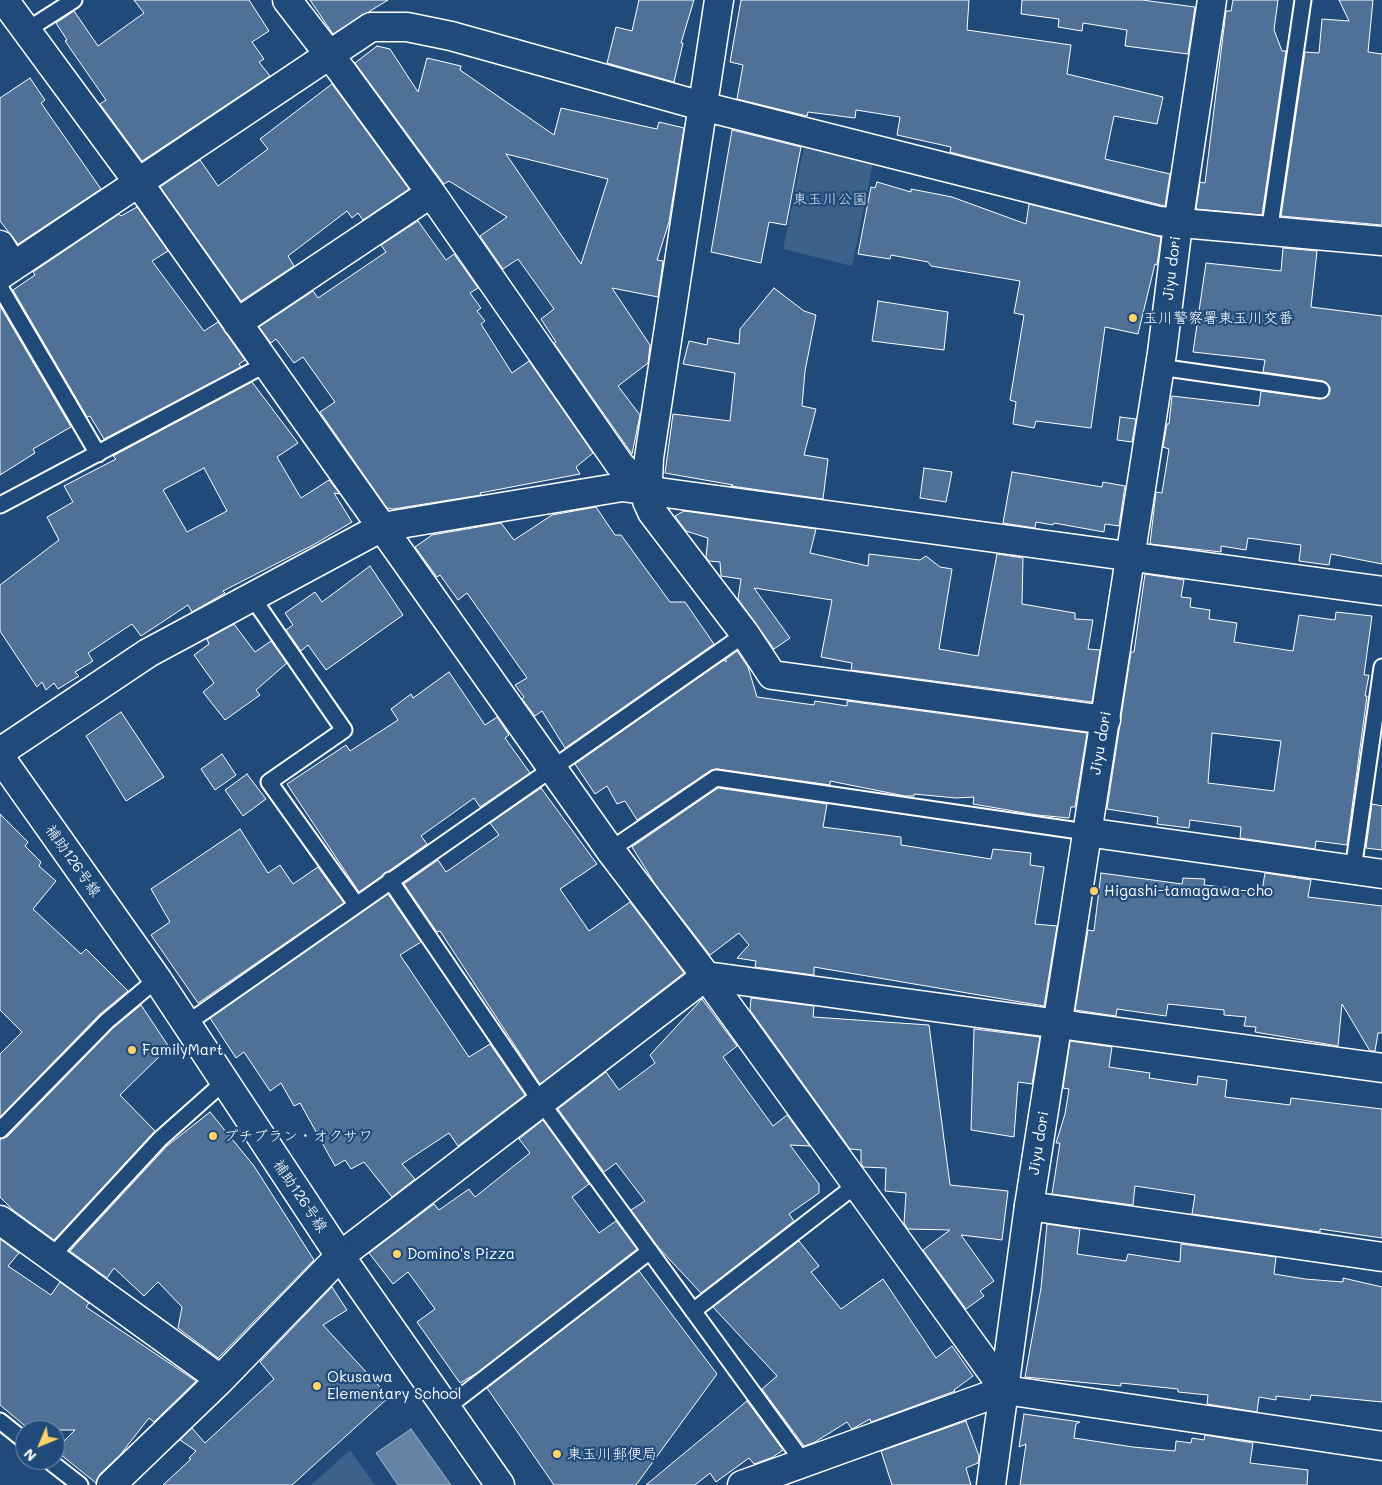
<!DOCTYPE html>
<html>
<head>
<meta charset="utf-8">
<style>
	body { margin:0 }
	#map { position:relative; width:1382px; height:1485px; overflow:hidden; background:#1f4a7a; font-family:Mali,sans-serif }
	canvas { display:block }
	.north { position:absolute; left:15px; top:1420px; width:50px; height:50px; box-sizing:border-box; background:#1f4a7a; border:1px solid #7992af; border-radius:50%; rotate:225deg; font-size:14px; font-weight:700; line-height:20px; text-align:center; color:#fff }
	.north::after { content:''; display:block; margin:auto; width:18px; height:22px; background:#ffd166; clip-path:polygon(50% 0,100% 100%,50% 72%,0 100%) }
</style>
</head>
<body>
<div id="map">
<canvas width="1382" height="1485"></canvas>
<div class="north">N</div>
</div>
<script>
const ctx = document.querySelector('canvas').getContext('2d');
ctx.lineJoin = 'round';
function fillPath(path, color) { ctx.fillStyle = color; ctx.fill(path, 'evenodd'); }
const shape = rows => new Path2D(rows.map(r => 'M' + r).join(''));
function trace(path, color, width, dash) { ctx.strokeStyle = color; ctx.lineWidth = width; ctx.lineCap = dash ? 'butt' : 'round'; ctx.setLineDash(dash || []); ctx.stroke(path); }
function drawText(font, color, halo, rows, align = 'center') {
  ctx.font = font + ' Mali,"Klee One",sans-serif'; ctx.lineWidth = 4.5; ctx.setLineDash([]); ctx.textBaseline = 'middle'; ctx.strokeStyle = halo; ctx.fillStyle = color; for (const [text, x, y, turn = 0] of rows) {
    ctx.save(); ctx.translate(x, y); ctx.rotate((+turn || 0) * Math.PI / 180); ctx.textAlign = isNaN(turn) ? turn : align; if (halo) ctx.strokeText(text, 0, 0); ctx.fillText(text, 0, 0); ctx.restore();
  }
}
const green = shape([
	[807,132,876,149,852,266,783,249],
	[350,1450,375,1485,311,1485]
]);
const water = shape([
	[411,1429,451,1485,398,1485,376,1453,411,1429]
]);
const building = shape([
	[134,0,249,0,269,31,252,42,264,59,259,62,270,76,142,161,100,104,106,100,65,41,67,40,56,23,74,11,98,46,144,13,134,0],
	[310,0,388,0,333,34,310,0],
	[639,0,694,0,681,43,683,43,674,82,607,63,616,27,632,31,639,0],
	[741,0,969,0,967,30,1071,45,1067,74,1163,97,1157,124,1114,116,1105,159,1170,174,1165,206,961,155,950,152,951,147,897,135,900,117,856,110,855,118,808,112,807,116,737,99,743,65,730,62,741,0],
	[1022,0,1142,0,1195,7,1188,54,1125,46,1127,30,1083,23,1082,31,1058,27,1059,19,1021,14,1022,0],
	[1233,0,1278,0,1274,30,1282,51,1286,51,1262,215,1196,209,1200,182,1205,183,1226,11,1231,11,1233,0],
	[1339,0,1373,0,1368,52,1382,54,1382,225,1281,216,1305,52,1319,53,1322,19,1349,21,1339,0],
	[377,46,390,49,418,92,427,58,461,66,460,70,554,135,561,108,657,129,659,122,684,128,669,222,657,260,663,261,658,297,612,288,650,345,648,363,618,386,640,415,632,454,554,343,556,342,541,319,554,309,518,259,503,269,480,236,507,217,449,181,444,184,355,63,377,46],
	[506,154,608,179,581,264,506,154],
	[30,78,45,100,41,103,101,189,18,244,0,221,0,98,30,78],
	[332,84,409,189,363,220,358,213,352,218,347,211,288,256,294,266,241,301,160,187,200,160,218,186,268,149,260,139,332,84],
	[732,130,801,147,786,225,769,222,761,263,711,252,732,130],
	[877,182,911,192,911,189,952,197,1026,224,1029,204,1161,237,1157,265,1155,264,1138,334,1105,327,1091,428,1036,421,1034,428,1013,424,1016,402,1010,400,1024,315,1014,313,1020,281,931,266,928,262,891,255,890,259,858,254,871,187,875,188,877,182],
	[137,207,168,251,152,261,204,331,218,322,245,360,239,364,241,367,104,439,90,416,87,417,13,290,35,275,33,272,119,214,121,216,137,207],
	[418,221,446,260,454,254,478,288,470,293,481,308,477,311,485,321,481,324,512,373,529,361,593,453,576,467,580,474,480,493,481,495,393,509,387,508,320,412,335,402,303,357,294,363,276,339,271,343,259,327,313,291,318,298,386,252,381,245,418,221],
	[1283,248,1317,251,1311,307,1382,316,1382,564,1331,554,1329,565,1299,561,1301,545,1248,538,1246,550,1221,546,1221,552,1150,544,1156,492,1162,493,1169,449,1163,447,1167,424,1169,424,1172,396,1259,406,1261,391,1320,399,1329,395,1330,387,1323,381,1263,372,1265,360,1193,352,1206,263,1281,271,1283,248],
	[774,288,804,311,816,315,805,371,802,406,816,409,804,455,828,459,823,499,731,486,733,485,665,473,673,414,730,421,735,373,683,364,689,341,707,345,708,338,739,344,740,329,774,288],
	[878,301,948,312,944,350,872,341,878,301],
	[0,306,71,427,33,449,35,453,0,475,0,306],
	[252,382,298,443,277,457,301,498,329,480,340,494,334,493,352,522,313,545,223,591,225,593,192,612,188,605,141,636,132,624,88,653,93,661,75,672,79,676,58,689,54,683,46,690,42,682,37,687,0,631,0,585,59,540,47,517,73,502,64,486,116,459,113,456,252,382],
	[204,468,227,511,187,532,163,490,204,468],
	[1120,417,1136,419,1132,442,1117,440,1120,417],
	[924,468,952,472,946,502,920,498,924,468],
	[1012,472,1102,487,1103,482,1125,486,1119,526,1105,524,1104,532,1054,523,1053,525,1036,522,1035,528,1003,523,1012,472],
	[596,507,615,535,621,535,670,602,685,602,714,644,565,748,542,711,535,716,522,699,524,697,515,685,527,678,467,593,458,600,440,575,437,577,415,547,432,535,501,523,514,540,552,515,596,507],
	[684,511,816,529,810,553,868,566,869,554,920,560,926,556,940,567,952,569,939,649,978,656,997,554,1023,558,1022,604,1075,613,1075,619,1093,620,1088,649,1100,650,1092,702,851,670,852,663,821,657,832,600,754,588,790,638,774,649,738,599,741,579,721,576,720,562,709,561,706,557,708,538,686,531,675,516,684,511],
	[370,566,403,615,326,670,308,645,301,651,286,630,293,625,285,613,315,592,322,602,370,566],
	[1145,574,1184,580,1181,597,1191,598,1190,607,1210,610,1209,619,1237,623,1234,642,1293,651,1299,615,1335,620,1336,612,1372,616,1364,675,1369,675,1365,696,1367,696,1347,845,1316,841,1315,849,1240,838,1241,827,1190,820,1189,828,1157,824,1158,817,1107,809,1131,652,1134,652,1145,574],
	[1212,733,1281,741,1274,791,1208,783,1212,733],
	[234,624,255,652,271,641,287,663,256,690,260,695,225,720,203,692,214,683,194,655,209,644,207,639,234,624],
	[737,651,748,667,757,697,814,705,815,701,847,706,847,701,1087,733,1075,807,1071,807,1069,818,1037,815,973,804,974,797,956,798,914,794,914,796,905,796,830,781,830,785,717,769,711,770,637,820,625,801,617,804,607,786,595,794,575,764,724,660,726,662,726,659,737,651],
	[449,672,485,725,497,717,509,735,505,738,530,773,480,807,474,798,421,836,427,844,359,892,287,784,346,745,350,751,398,720,391,709,411,694,413,698,449,672],
	[121,712,164,777,126,801,86,736,121,712],
	[222,754,236,775,215,790,201,769,222,754],
	[247,774,266,799,243,816,225,790,247,774],
	[541,788,597,864,560,889,589,931,630,902,684,973,540,1084,440,931,437,932,404,884,438,860,446,872,499,835,490,823,541,788],
	[718,788,827,804,823,827,901,837,901,845,991,859,993,849,1031,853,1030,865,1044,867,1035,924,1057,926,1044,1006,814,967,814,975,755,967,756,961,737,958,749,945,739,933,710,955,655,884,632,847,718,788],
	[1372,804,1382,806,1382,850,1366,848,1372,804],
	[0,814,28,842,25,846,41,862,39,866,56,881,33,909,81,954,86,949,128,991,100,1014,0,1117,0,1054,22,1032,0,1010,0,814],
	[240,829,268,873,280,865,293,884,318,867,344,903,198,1003,151,935,170,922,151,889,240,829],
	[1101,873,1182,884,1183,878,1205,879,1204,885,1262,891,1265,873,1311,880,1308,897,1382,906,1382,1033,1378,1033,1375,1051,1370,1051,1342,1004,1338,1046,1255,1032,1256,1027,1244,1026,1246,1017,1224,1015,1224,1010,1168,1004,1166,1016,1117,1009,1116,1016,1075,1010,1088,930,1094,931,1101,873],
	[388,894,421,942,400,955,469,1057,490,1044,525,1095,458,1146,449,1133,402,1164,415,1179,392,1197,364,1162,351,1169,345,1160,335,1166,300,1103,294,1106,281,1083,270,1091,244,1052,236,1058,210,1018,388,894],
	[751,998,814,1006,813,1017,929,1025,950,1185,1008,1191,1002,1240,961,1235,994,1281,980,1291,984,1296,966,1309,923,1250,950,1230,908,1229,904,1223,906,1193,885,1191,886,1168,863,1167,861,1163,861,1150,850,1149,750,1010,751,998],
	[702,999,737,1046,723,1057,773,1126,787,1115,810,1146,790,1145,819,1184,819,1193,789,1214,794,1221,701,1293,658,1247,631,1210,645,1201,616,1163,604,1172,558,1109,606,1072,619,1090,655,1063,650,1055,702,999],
	[141,1005,169,1047,120,1095,155,1131,54,1240,13,1210,0,1197,0,1139,7,1137,113,1028,141,1005],
	[974,1029,1040,1037,1032,1084,1018,1082,1014,1137,971,1130,974,1029],
	[1070,1041,1112,1047,1109,1067,1150,1073,1149,1078,1197,1085,1198,1076,1227,1080,1225,1097,1290,1105,1291,1098,1382,1109,1382,1238,1320,1229,1320,1232,1192,1214,1195,1195,1135,1186,1133,1205,1052,1194,1060,1143,1056,1143,1065,1114,1069,1089,1063,1088,1070,1041],
	[210,1112,254,1166,314,1260,218,1358,178,1328,182,1307,158,1282,144,1296,114,1268,107,1278,70,1251,167,1146,210,1112],
	[543,1120,589,1184,572,1197,599,1233,616,1221,637,1249,477,1373,460,1383,417,1322,435,1309,408,1272,393,1284,369,1253,434,1204,439,1210,469,1189,475,1197,530,1153,519,1139,543,1120],
	[1047,1224,1080,1229,1077,1254,1126,1261,1128,1254,1180,1262,1181,1244,1276,1257,1274,1274,1305,1279,1343,1282,1343,1278,1382,1287,1382,1402,1311,1395,1310,1400,1276,1396,1276,1400,1259,1397,1257,1412,1207,1404,1208,1395,1178,1392,1178,1389,1121,1383,1121,1386,1025,1377,1041,1288,1047,1224],
	[0,1239,19,1253,8,1266,51,1295,60,1282,89,1303,86,1307,196,1381,154,1422,149,1418,120,1455,100,1474,96,1483,55,1450,75,1430,30,1430,0,1405,0,1239],
	[799,1241,819,1266,811,1272,841,1309,883,1279,936,1358,952,1346,973,1376,954,1390,955,1391,871,1422,870,1419,852,1429,847,1422,815,1442,804,1446,762,1389,777,1376,713,1307,799,1241],
	[639,1271,717,1374,636,1485,554,1485,487,1388,639,1271],
	[332,1287,347,1310,323,1325,389,1397,292,1485,163,1485,191,1459,189,1458,196,1451,180,1440,192,1428,205,1443,274,1379,260,1362,332,1287],
	[747,1401,783,1450,773,1457,754,1464,749,1458,716,1482,710,1473,695,1485,646,1485,747,1401],
	[1024,1414,1080,1422,1076,1424,1074,1438,1133,1447,1175,1451,1176,1441,1191,1443,1192,1438,1204,1440,1205,1435,1253,1443,1250,1463,1308,1470,1307,1485,1020,1485,1026,1444,1019,1447,1024,1414],
	[966,1421,979,1456,978,1463,966,1468,971,1485,892,1485,881,1451,966,1421]
]);
const service = shape([
	[27,30,74,0],
	[1269,233,1303,0],
	[0,287,98,454],
	[1159,367,1321,390],
	[0,505,266,364],
	[252,597,344,730,269,782,356,904],
	[610,850,716,778,1086,832],
	[1353,870,1382,667],
	[390,880,541,1102,804,1463],
	[186,1024,745,634],
	[0,1130,107,1021,157,979],
	[50,1258,160,1139,224,1082],
	[693,1311,856,1185],
	[446,1408,650,1251],
	[0,1421,25,1441],
	[48,1460,80,1485]
]);
const minor = shape([
	[4,0,138,182,610,850,706,976,1005,1390],
	[287,0,341,70,431,193,620,465,647,491],
	[719,0,649,458,647,501,652,512,745,634,772,675,1106,720],
	[0,245,13,266],
	[0,275,371,27,407,27,451,36,702,106,1159,221,1382,241],
	[237,323,431,193],
	[0,752,148,653,382,527,622,487,1382,591],
	[1086,832,1382,874],
	[1029,1206,1382,1257],
	[0,1220,209,1371,219,1381],
	[111,1485,219,1381,340,1256,706,976,1382,1068],
	[742,1485,1005,1390,1382,1446]
]);
const tertiary = shape([
	[0,757,157,979,340,1256,500,1485],
	[991,1485,1029,1206,1162,353,1178,225,1212,0]
]);
const markers = [
	[1133,318,5,"#ffd166"],
	[1094,891,5,"#ffd166"],
	[132,1050,5,"#ffd166"],
	[213,1136,5,"#ffd166"],
	[397,1254,5,"#ffd166"],
	[317,1386,5,"#ffd166"],
	[557,1454,5,"#ffd166"]
];
const parkNames = [
	["東玉川公園",830,199]
];
const streetNames = [
	["Jiyu dori",1172,268,-83],
	["Jiyu dori",1101,743,-80],
	["補助126号線",73,861,55],
	["Jiyu dori",1039,1143,-81],
	["補助126号線",300,1196,56]
];
const poiNames = [
	["玉川警察署東玉川交番",1143,318],
	["Higashi-tamagawa-cho",1104,891],
	["FamilyMart",142,1050],
	["プチブラン・オクサワ",223,1136],
	["Domino's Pizza",407,1254],
	["Okusawa",327,1377],
	["Elementary School",327,1394],
	["東玉川郵便局",567,1454]
];
fillPath(green, '#3c618b');
fillPath(water, '#6583a4');
trace(water, '#a3b5c8', 1);
fillPath(building, '#507197');
trace(building, '#fff', 1);
trace(service, '#fff', 19);
trace(minor, '#fff', 31);
trace(tertiary, '#fff', 31);
trace(service, '#1f4a7a', 15);
trace(minor, '#1f4a7a', 28);
trace(tertiary, '#1f4a7a', 28);
for (const [x, y, r, color] of markers) { const dot = new Path2D(); dot.arc(x, y, r, 0, 2 * Math.PI); ctx.fillStyle = color; ctx.fill(dot); trace(dot, '#1f4a7a', 2); }
drawText('15px', '#d8dfe8', '#1f4a7a', parkNames);
drawText('15px', '#fff', '#1f4a7a', streetNames);
drawText('15px', '#fff', '#1f4a7a', poiNames, 'left');
</script>
</body>
</html>
